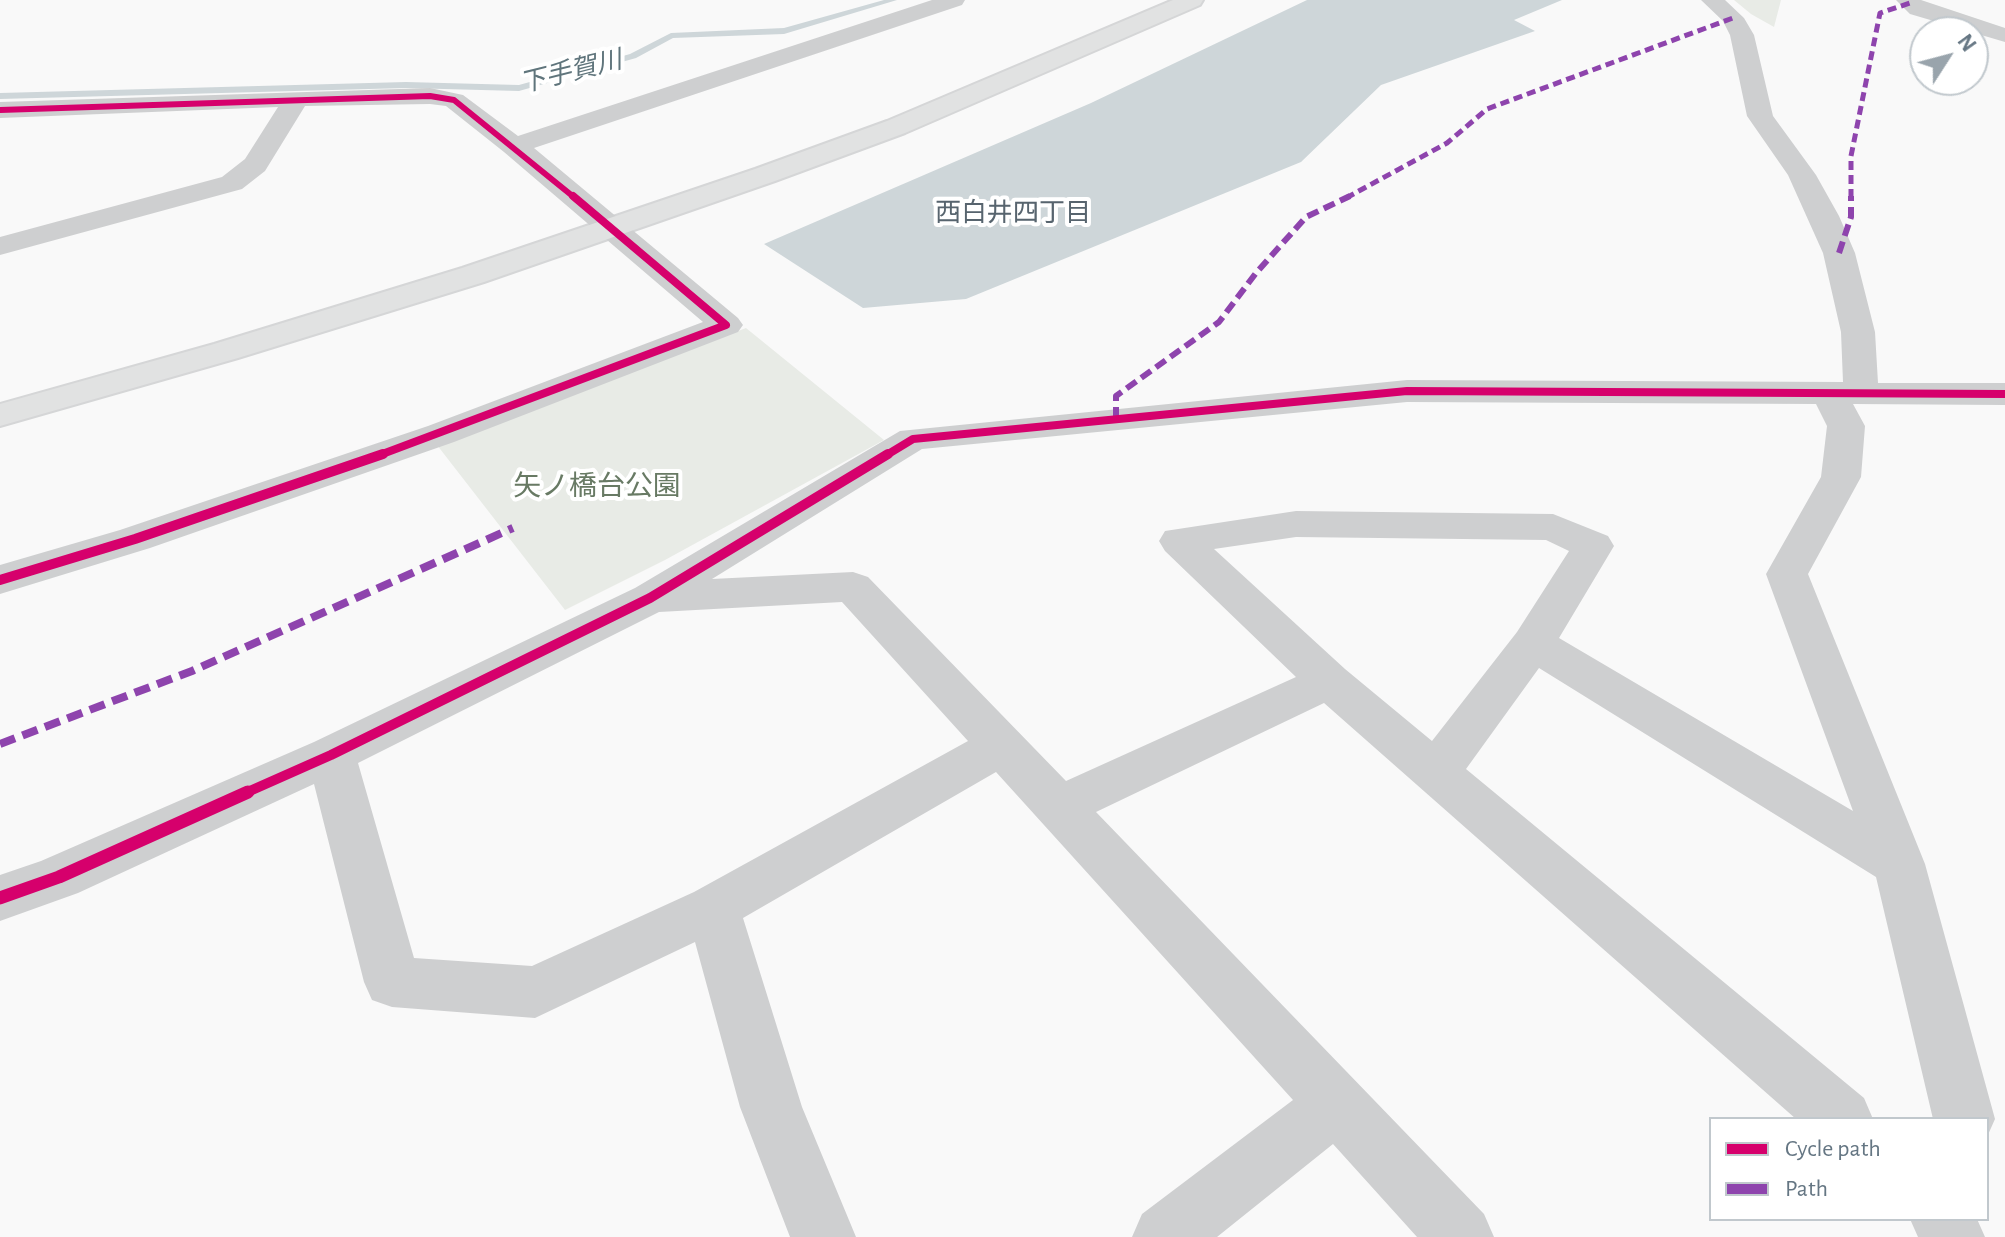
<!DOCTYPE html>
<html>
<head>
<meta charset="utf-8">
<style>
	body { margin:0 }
	#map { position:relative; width:2005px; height:1237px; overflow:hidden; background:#f9f9f9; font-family:"Alegreya Sans",sans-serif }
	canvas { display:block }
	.legend { position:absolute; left:1709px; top:1117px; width:280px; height:104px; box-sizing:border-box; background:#fff; border:2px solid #c1c8cd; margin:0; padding:10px 14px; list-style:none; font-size:24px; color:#657683 }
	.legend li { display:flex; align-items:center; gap:16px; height:40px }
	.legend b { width:40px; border:2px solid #c1c8cd }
	.north { position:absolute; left:1909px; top:16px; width:80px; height:80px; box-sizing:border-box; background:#fff; border:2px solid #c1c8cd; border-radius:50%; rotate:54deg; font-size:22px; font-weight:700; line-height:32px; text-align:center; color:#657683 }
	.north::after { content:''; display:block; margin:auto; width:28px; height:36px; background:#99a4ac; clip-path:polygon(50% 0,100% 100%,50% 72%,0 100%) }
</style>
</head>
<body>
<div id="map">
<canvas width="2005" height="1237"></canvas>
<ul class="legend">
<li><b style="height:10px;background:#d6006c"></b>Cycle path</li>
<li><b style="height:10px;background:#8e44ad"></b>Path</li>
</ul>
<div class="north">N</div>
</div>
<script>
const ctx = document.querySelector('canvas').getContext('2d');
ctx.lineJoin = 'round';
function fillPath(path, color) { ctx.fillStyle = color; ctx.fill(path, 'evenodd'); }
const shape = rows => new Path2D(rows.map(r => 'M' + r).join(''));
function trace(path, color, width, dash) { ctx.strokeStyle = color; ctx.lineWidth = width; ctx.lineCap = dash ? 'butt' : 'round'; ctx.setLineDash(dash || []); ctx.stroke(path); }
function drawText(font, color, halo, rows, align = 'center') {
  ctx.font = font + ' "Alegreya Sans","Noto Sans JP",sans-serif'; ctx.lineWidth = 8; ctx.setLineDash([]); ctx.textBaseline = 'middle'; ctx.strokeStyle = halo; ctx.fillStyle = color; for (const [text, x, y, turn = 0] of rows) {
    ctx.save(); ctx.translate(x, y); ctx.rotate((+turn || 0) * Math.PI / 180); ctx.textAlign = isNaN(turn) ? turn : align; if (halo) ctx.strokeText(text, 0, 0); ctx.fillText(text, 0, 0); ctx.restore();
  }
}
const green = shape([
	[1734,0,1781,0,1774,27,1751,14],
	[746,328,884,440,665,560,565,610,437,445]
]);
const water = shape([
	[1307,0,1562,0,1514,20,1535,31,1381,85,1301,162,966,299,863,308,764,244,1091,103]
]);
const stream = shape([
	[884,0,897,0,784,34,673,38,636,58,519,91,406,88,0,99,0,93,406,82,519,85,630,54,671,33,784,28,884,0]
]);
const street = shape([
	[932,0,965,0,962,5,534,148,738,318,743,325,738,332,454,442,150,548,0,594,0,565,120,530,428,426,703,322,504,152,446,106,430,104,305,106,265,171,242,189,0,255,0,237,222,177,245,159,278,107,0,118,0,102,430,88,463,95,518,136,932,0],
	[1701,0,1725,0,1744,18,1754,35,1773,116,1816,175,1839,216,1855,253,1875,332,1878,383,2005,383,2005,405,1853,404,1865,426,1861,477,1808,574,1925,864,1995,1119,1987,1137,1987,1119,1933,1119,1876,877,1539,668,1466,769,1864,1098,1873,1119,1796,1119,1324,703,1096,812,1484,1214,1494,1237,1417,1237,1333,1144,1217,1237,1132,1237,1142,1214,1293,1100,996,772,743,918,802,1107,856,1237,790,1237,740,1107,695,942,535,1018,392,1007,372,1000,364,982,314,784,78,893,0,921,0,875,41,861,314,742,635,588,900,431,1407,380,1843,382,1841,332,1823,253,1788,175,1747,116,1730,35,1723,21,1701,0],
	[1407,402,1816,404,1827,426,1821,477,1766,574,1853,811,1559,638,1614,546,1608,536,1553,514,1296,511,1165,531,1159,541,1165,551,1296,677,1066,781,868,577,853,572,712,579,922,449,1407,402],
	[1296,537,1546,540,1569,551,1517,632,1432,741,1345,669,1214,549,1296,537],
	[842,602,968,741,694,892,532,966,414,958,358,763,659,612,842,602],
	[1896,0,1921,0,2005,28,2005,42,1910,14,1896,0],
	[1910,1219,1977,1219,1985,1237,1918,1237,1910,1219]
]);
const secondary = shape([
	[1173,0,1203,0,1200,5,905,133,775,181,484,282,238,358,0,426,0,404,214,344,462,268,755,169,887,121,1173,0]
]);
const quietFar2 = shape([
	[1346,198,1447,143,1487,109,1733,18],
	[1851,198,1851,156,1880,13,1910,3]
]);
const quietFar1 = shape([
	[1839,253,1851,217,1851,196],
	[1116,419,1116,396,1219,322,1256,273,1306,217,1350,196]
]);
const quiet = shape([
	[0,744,192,671,513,528]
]);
const cyclewayFar3 = shape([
	[0,110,430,96,454,100,575,198]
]);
const cyclewayFar2 = shape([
	[377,456,726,325,573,196],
	[885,456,913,439,1407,391,2005,394]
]);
const cyclewayFar1 = shape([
	[0,580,135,539,383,454],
	[243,794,331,755,650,598,888,454]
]);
const cycleway = shape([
	[0,898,59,877,248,792]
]);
const farWaternames = [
	["下手賀川",571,72,-14]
];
const farNeighbourhoodnames = [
	["西白井四丁目",1013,213]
];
const parkNames = [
	["矢ノ橋台公園",597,487]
];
fillPath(green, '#e8ebe6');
fillPath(water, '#ced6d9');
fillPath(stream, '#ced6d9');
trace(secondary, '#d5d6d7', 4);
fillPath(street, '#cecfd0');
fillPath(secondary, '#e1e2e2');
trace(quietFar2, '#8e44ad', 5, [9, 5]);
trace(quietFar1, '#8e44ad', 6, [12, 6]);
trace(quiet, '#8e44ad', 8, [16, 8]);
trace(cyclewayFar3, '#d6006c', 6);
trace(cyclewayFar2, '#d6006c', 8);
trace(cyclewayFar1, '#d6006c', 10);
trace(cycleway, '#d6006c', 13);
drawText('italic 26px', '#60757c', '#fff', farWaternames);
drawText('26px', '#57646e', '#fff', farNeighbourhoodnames);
drawText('28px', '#687a64', '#fff', parkNames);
</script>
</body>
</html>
